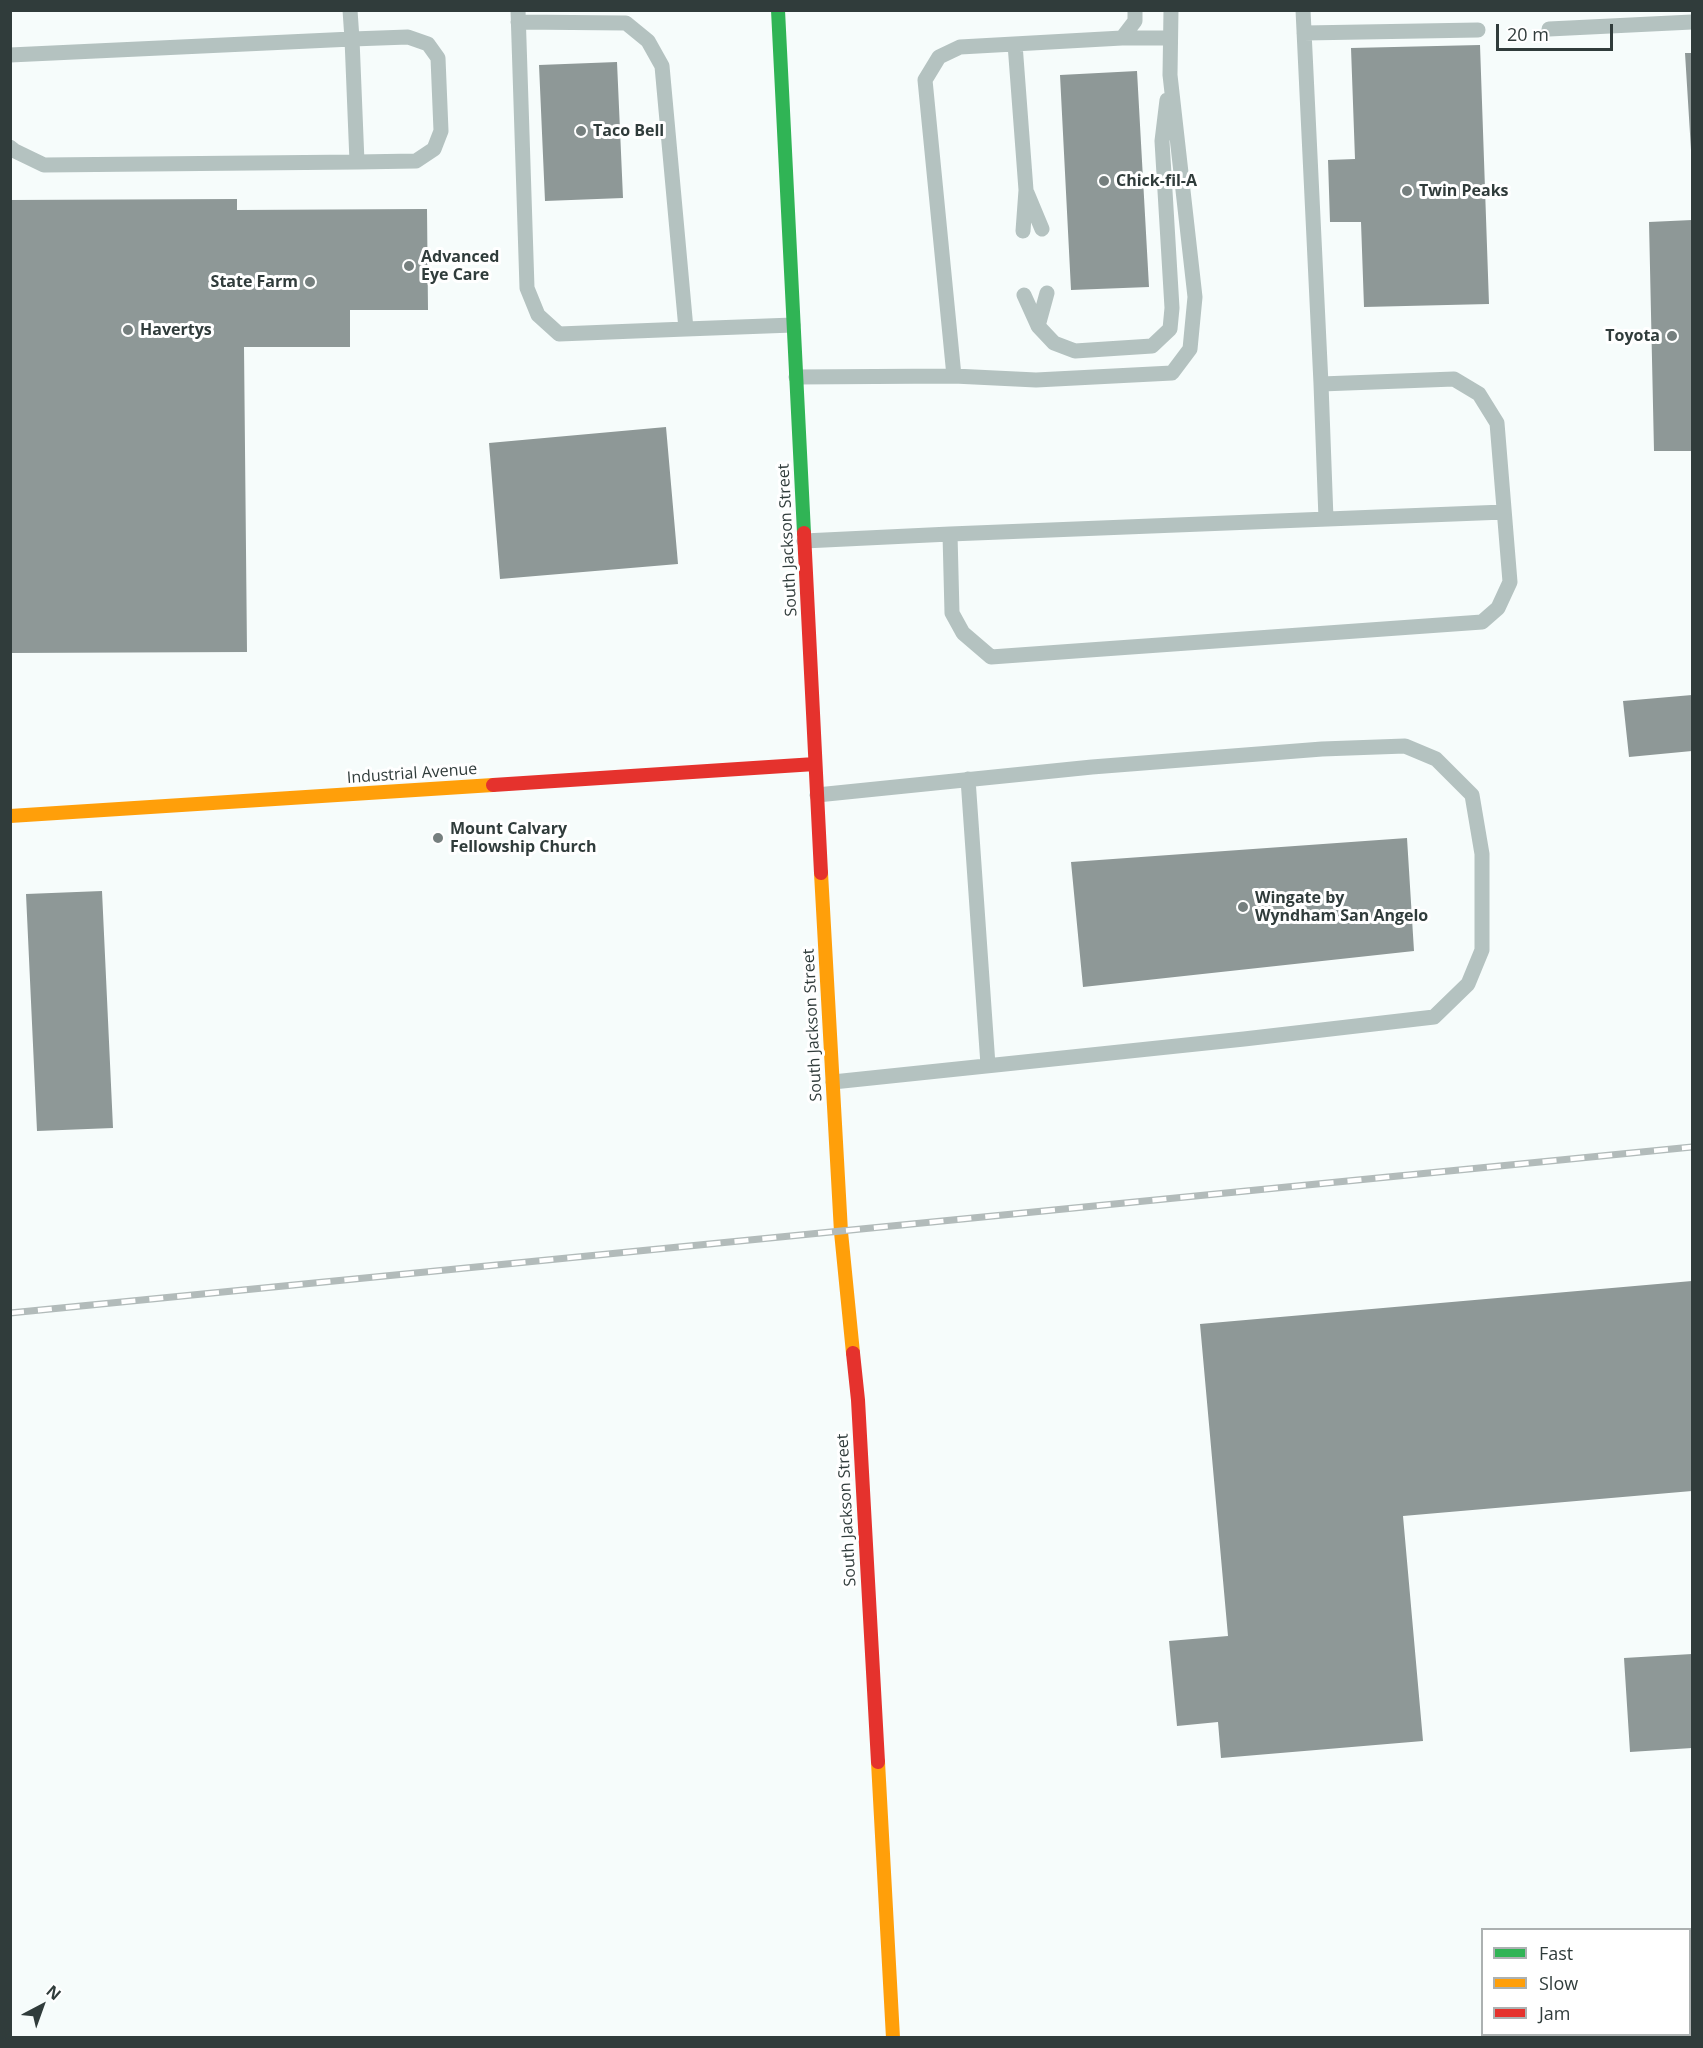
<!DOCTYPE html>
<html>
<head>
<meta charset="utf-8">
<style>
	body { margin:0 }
	#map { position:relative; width:1703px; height:2048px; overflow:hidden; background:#f6fcfb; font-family:"Open Sans",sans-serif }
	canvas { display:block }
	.frame { position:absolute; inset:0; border:12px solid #303c3b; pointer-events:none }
	.legend { position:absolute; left:1481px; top:1928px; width:210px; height:108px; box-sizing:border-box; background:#fff; border:2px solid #acb1b1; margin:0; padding:8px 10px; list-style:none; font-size:18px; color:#303c3b }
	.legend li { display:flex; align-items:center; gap:12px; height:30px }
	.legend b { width:30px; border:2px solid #acb1b1 }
	.north { position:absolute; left:12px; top:1976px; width:60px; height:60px; -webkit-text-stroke:4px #fff; paint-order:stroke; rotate:41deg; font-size:16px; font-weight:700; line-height:24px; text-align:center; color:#303c3b }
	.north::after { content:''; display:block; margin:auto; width:21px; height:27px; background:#303c3b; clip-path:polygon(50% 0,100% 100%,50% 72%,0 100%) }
	.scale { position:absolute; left:1496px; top:24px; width:117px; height:27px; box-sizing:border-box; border:3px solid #303c3b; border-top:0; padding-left:8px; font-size:18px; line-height:21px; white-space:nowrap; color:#303c3b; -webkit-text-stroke:4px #fff; paint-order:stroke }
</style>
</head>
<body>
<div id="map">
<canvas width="1703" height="2048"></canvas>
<div class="frame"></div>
<ul class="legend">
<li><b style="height:8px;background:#30b455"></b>Fast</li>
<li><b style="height:8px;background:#ff9f0a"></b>Slow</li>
<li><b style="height:8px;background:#e5322d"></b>Jam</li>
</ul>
<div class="north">N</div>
<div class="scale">20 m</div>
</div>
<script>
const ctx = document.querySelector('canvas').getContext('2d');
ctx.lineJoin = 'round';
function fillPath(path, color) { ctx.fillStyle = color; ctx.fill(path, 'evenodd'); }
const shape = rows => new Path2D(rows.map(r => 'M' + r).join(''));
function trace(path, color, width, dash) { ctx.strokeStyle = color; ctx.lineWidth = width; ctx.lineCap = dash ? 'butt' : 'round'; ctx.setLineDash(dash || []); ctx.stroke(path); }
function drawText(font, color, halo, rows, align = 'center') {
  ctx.font = font + ' "Open Sans",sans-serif'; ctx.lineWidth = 6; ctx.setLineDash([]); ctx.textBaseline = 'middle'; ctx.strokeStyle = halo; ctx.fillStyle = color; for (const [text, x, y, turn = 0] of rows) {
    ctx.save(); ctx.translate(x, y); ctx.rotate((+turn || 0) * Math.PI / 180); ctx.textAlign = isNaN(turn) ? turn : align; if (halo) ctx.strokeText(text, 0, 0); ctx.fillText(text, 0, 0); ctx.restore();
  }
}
const building = shape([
	[1480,45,1489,304,1364,307,1361,222,1330,222,1328,160,1355,159,1351,48],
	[1685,53,1692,53,1692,150,1691,150],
	[617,62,623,198,545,201,539,65],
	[1137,71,1149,287,1071,290,1060,75],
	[237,199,237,210,427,209,428,310,350,310,350,347,244,347,247,652,10,653,10,200],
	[1692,220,1692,451,1654,451,1649,222],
	[666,427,678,564,500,579,489,443],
	[1692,695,1692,751,1629,757,1623,701],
	[1407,838,1414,951,1083,987,1071,862],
	[102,891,113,1128,37,1131,26,894],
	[1692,1281,1692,1491,1403,1516,1423,1741,1221,1758,1218,1722,1177,1726,1169,1641,1228,1636,1200,1324],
	[1692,1654,1692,1748,1630,1752,1624,1658]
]);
const lane = shape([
	[518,10,527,288,538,315,559,334,686,329,662,66,648,41,626,23,518,22],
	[1549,29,1692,22],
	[1304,33,1478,30],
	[1122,38,1170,38],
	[1015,44,1026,190,1023,231],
	[10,55,352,39,350,10],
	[10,147,15,151,44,165,357,162,416,161,434,149,441,131,438,58,428,44,408,37,352,39,357,162],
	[1027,193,1042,229],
	[1024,295,1038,326,1054,343,1075,351,1152,346,1170,329,1172,308,1162,141,1167,100],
	[1038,326,1047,293],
	[686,329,793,325],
	[954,376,925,80,939,57,960,47,1122,38,1135,21,1135,10],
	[796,377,954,376,1036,380,1172,373,1190,349,1195,297,1170,75,1171,10],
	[1321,384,1326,519],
	[950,534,1504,512],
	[804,541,950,534,952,613,963,633,991,657,1482,622,1498,608,1510,582,1497,423,1479,394,1454,379,1321,384,1303,10],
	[968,779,988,1065],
	[817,795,1092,767,1322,749,1405,746,1436,759,1472,795,1482,854,1482,950,1468,984,1434,1017,1244,1039,833,1082]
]);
const fast = shape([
	[778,10,804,533]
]);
const slow = shape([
	[10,816,493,785],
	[821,873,841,1232,853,1353],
	[878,1762,893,2038]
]);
const jam = shape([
	[804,533,821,873],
	[493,785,815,764],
	[853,1353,858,1400,878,1762]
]);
const rail = shape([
	[10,1313,1692,1147]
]);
const markers = [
	[581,131,6,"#757f7e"],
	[1104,181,6,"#757f7e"],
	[1407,191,6,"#757f7e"],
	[409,266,6,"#757f7e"],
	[310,282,6,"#757f7e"],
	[128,330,6,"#757f7e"],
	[1672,336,6,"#757f7e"],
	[438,838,6,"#757f7e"],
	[1243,907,6,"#757f7e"]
];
const poiNames = [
	["Taco Bell",593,131],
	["Chick-fil-A",1116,181],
	["Twin Peaks",1419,191],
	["Advanced",421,257],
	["Eye Care",421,275],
	["State Farm",298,282,"right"],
	["Havertys",140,330],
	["Toyota",1660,336,"right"],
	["Mount Calvary",450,829],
	["Fellowship Church",450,847],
	["Wingate by",1255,898],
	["Wyndham San Angelo",1255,916]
];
const streetNames = [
	["South Jackson Street",788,540,-93],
	["Industrial Avenue",412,774,-4],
	["South Jackson Street",813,1025,-93],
	["South Jackson Street",847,1510,-93]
];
fillPath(building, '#8e9897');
trace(lane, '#b4c2c0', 15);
trace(fast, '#30b455', 14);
trace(slow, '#ff9f0a', 14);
trace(jam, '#e5322d', 14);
trace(rail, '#b2bbba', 7);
trace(rail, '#fff', 4.5, [14]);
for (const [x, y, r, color] of markers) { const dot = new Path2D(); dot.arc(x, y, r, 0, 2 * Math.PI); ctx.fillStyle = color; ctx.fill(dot); trace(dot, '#fff', 2); }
drawText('bold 16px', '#303c3b', '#fff', poiNames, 'left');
drawText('16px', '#303c3b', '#fff', streetNames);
</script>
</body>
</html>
